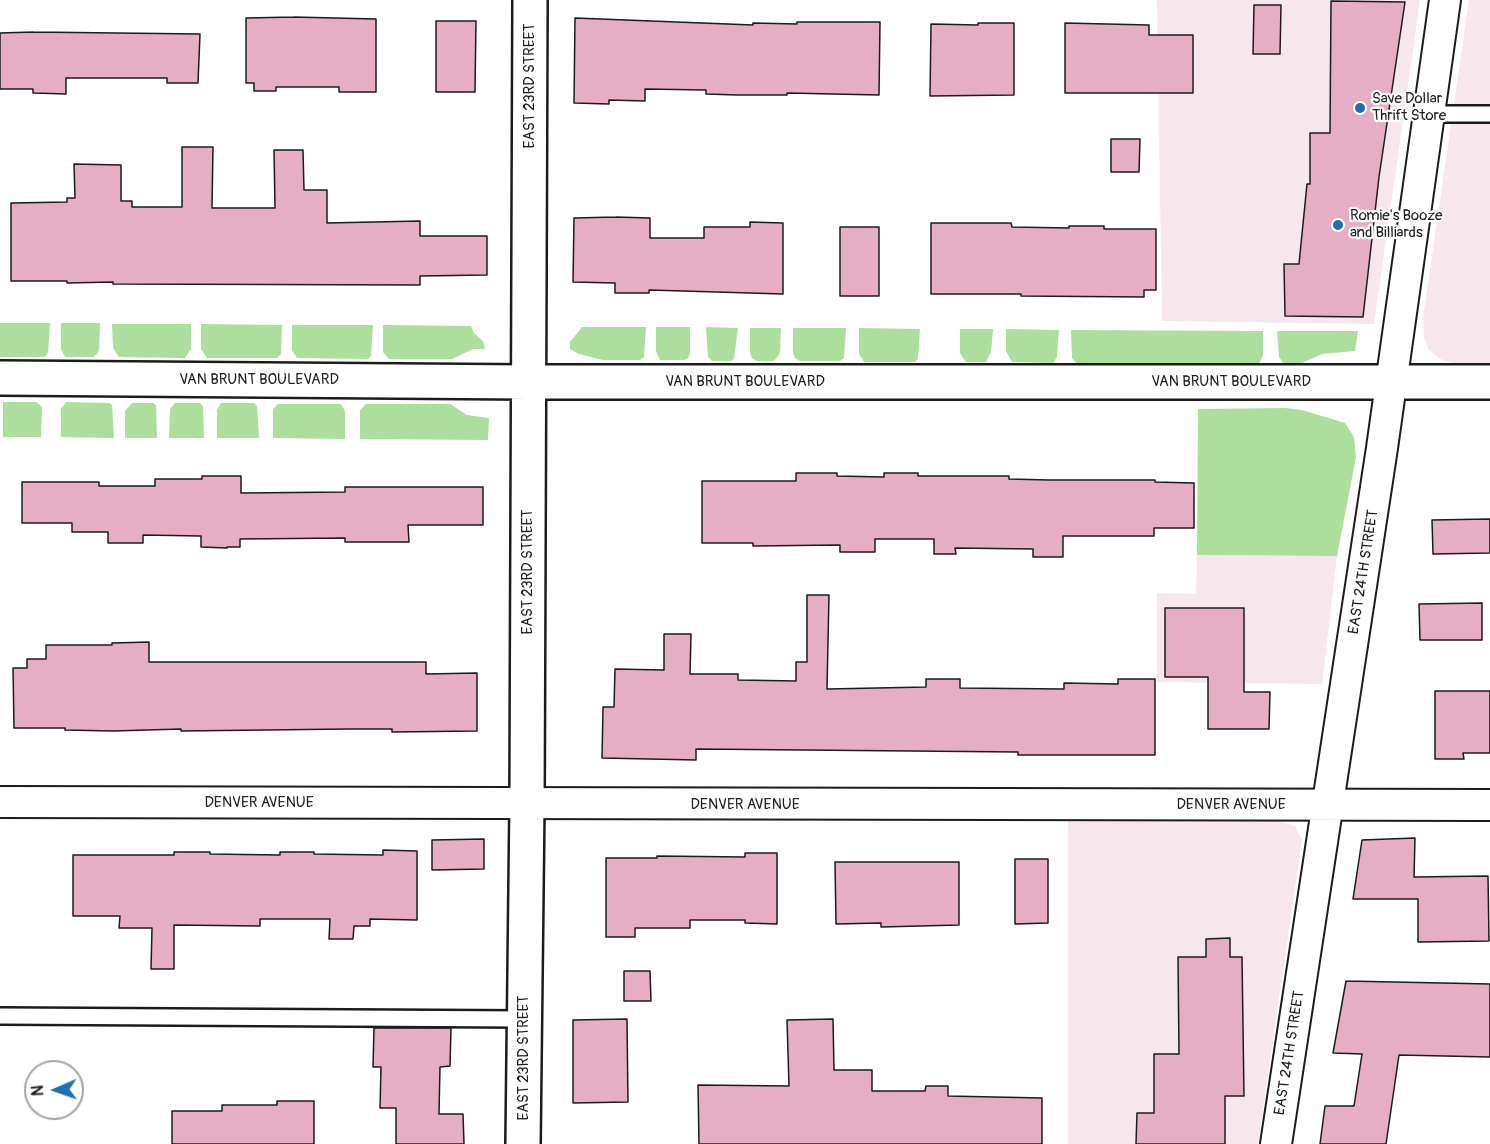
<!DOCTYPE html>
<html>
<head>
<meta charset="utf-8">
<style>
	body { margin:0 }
	#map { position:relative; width:1490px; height:1144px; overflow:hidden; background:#fff; font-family:Pangolin,sans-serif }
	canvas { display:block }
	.north { position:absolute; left:24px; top:1060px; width:60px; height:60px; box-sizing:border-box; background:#fff; border:2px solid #a4a4a4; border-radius:50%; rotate:268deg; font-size:16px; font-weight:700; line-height:24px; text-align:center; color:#1c1c1c }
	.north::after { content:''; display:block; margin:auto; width:21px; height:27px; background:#1f6fb2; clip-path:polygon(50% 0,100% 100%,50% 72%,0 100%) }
</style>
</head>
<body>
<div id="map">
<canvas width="1490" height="1144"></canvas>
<div class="north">N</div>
</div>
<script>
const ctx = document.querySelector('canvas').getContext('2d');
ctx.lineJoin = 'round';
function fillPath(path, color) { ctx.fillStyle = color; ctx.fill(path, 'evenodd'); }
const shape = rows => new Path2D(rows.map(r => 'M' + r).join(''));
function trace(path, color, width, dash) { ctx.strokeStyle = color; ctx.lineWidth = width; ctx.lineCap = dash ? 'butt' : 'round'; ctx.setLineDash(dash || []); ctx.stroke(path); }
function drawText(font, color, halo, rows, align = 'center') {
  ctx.font = font + ' Pangolin,sans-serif'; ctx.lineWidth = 4.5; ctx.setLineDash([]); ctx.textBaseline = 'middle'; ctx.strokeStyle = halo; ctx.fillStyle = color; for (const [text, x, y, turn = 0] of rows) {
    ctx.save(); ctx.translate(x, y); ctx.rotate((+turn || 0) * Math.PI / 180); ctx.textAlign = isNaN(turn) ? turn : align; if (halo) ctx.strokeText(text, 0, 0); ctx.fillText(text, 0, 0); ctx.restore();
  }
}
const built = shape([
	[1157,0,1420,0,1374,324,1162,321],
	[1469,0,1490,0,1490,365,1459,365,1442,360,1429,350,1424,338,1423,318],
	[1197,555,1337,556,1322,684,1157,682,1157,593,1196,594],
	[1068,819,1278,821,1295,826,1302,840,1258,1144,1068,1144]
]);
const green = shape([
	[0,323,50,323,48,353,45,357,0,357],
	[61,323,100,323,99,350,97,354,93,357,65,357,61,349],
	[112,324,191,324,191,349,185,358,119,357,113,348],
	[201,324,282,325,281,354,277,358,207,358,201,349],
	[292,325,373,325,371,356,368,359,297,358,292,350],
	[383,325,471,326,474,333,483,341,485,349,473,349,452,359,389,359,383,352],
	[582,327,646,327,644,357,640,360,603,360,579,354,570,349,570,342],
	[656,327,690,327,690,354,688,358,684,360,660,360,656,351],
	[706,327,738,328,734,359,731,361,712,361,708,357],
	[750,328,781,328,780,353,774,361,757,361,752,358,750,353],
	[793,328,846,328,844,358,840,361,800,361,795,358,793,353],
	[859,328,920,329,918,359,915,362,864,362,859,354],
	[960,329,993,329,991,352,986,362,966,362,963,358,960,353],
	[1006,329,1059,330,1057,357,1053,363,1012,362,1006,351],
	[1071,330,1263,331,1263,355,1259,364,1076,363,1072,358],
	[1277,331,1358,331,1355,351,1322,354,1300,364,1284,364,1279,357],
	[3,402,36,402,40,405,42,407,41,437,3,437],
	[66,402,109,403,112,405,114,438,61,437,61,409],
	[132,403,153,403,156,405,157,438,125,438,125,411],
	[175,403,200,403,203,406,204,438,169,438,170,409],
	[221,403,254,403,257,406,259,438,217,438,217,410],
	[278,404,341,404,345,411,345,439,273,438,273,409],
	[366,404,450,404,467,415,489,418,488,440,360,439,360,410],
	[1285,408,1302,410,1345,423,1354,437,1356,457,1337,556,1197,555,1198,409]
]);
const building = shape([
	[1331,1,1405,2,1379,177,1363,317,1285,316,1284,264,1299,264,1307,184,1310,184,1310,133,1330,133,1331,1],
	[1254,5,1281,5,1280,54,1253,54,1254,5],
	[294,17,376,19,376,92,339,92,339,87,276,87,276,91,254,91,254,83,246,83,246,18,294,17],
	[575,18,753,25,753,23,797,24,797,22,880,22,879,95,787,93,787,95,737,95,706,94,706,90,645,89,645,101,609,100,609,104,574,103,575,18],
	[436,21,476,21,475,92,436,92,436,21],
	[978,23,1014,23,1014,95,930,96,931,24,978,25,978,23],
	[1065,23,1149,25,1149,35,1193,35,1193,93,1065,93,1065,23],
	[33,32,200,34,198,83,167,83,167,78,66,78,66,94,33,93,33,89,0,89,0,33,33,32],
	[1111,139,1140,139,1139,172,1111,172,1111,139],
	[182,147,213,147,212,208,275,208,274,150,303,150,304,190,327,190,327,223,420,221,420,236,487,236,487,275,420,276,420,285,113,284,113,282,67,283,67,281,11,281,11,203,67,202,67,198,75,198,74,164,121,165,121,201,132,201,132,207,182,207,182,147],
	[616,217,650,218,650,238,704,238,704,227,750,227,750,222,783,223,783,294,649,290,649,293,615,293,615,283,573,282,574,218,616,217],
	[931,223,1011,223,1012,227,1069,228,1069,226,1104,226,1104,229,1156,229,1156,290,1144,290,1144,297,1021,296,1021,294,931,294,931,223],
	[840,227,879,227,879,296,840,296,840,227],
	[796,473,837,473,837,476,884,477,884,473,918,473,918,476,1009,476,1009,479,1049,480,1155,480,1155,482,1194,483,1194,528,1154,528,1154,536,1063,536,1063,557,1033,557,1033,549,955,548,956,554,934,554,934,539,875,539,875,552,840,552,840,545,753,546,753,543,702,543,702,481,796,481,796,473],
	[202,476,241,476,241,493,345,492,345,487,483,487,483,525,408,525,409,542,345,542,345,538,240,539,240,547,227,547,227,548,201,547,201,536,143,535,143,543,108,543,108,532,72,532,72,523,22,523,22,482,99,482,99,486,155,486,155,479,202,479,202,476],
	[1490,519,1490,553,1433,554,1432,520,1490,519],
	[807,595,829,595,827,689,926,687,926,679,960,679,960,688,1064,689,1064,683,1118,684,1118,679,1155,679,1155,755,1018,755,1018,752,696,749,696,760,602,758,603,707,614,707,615,669,664,670,664,634,691,634,690,674,738,674,738,680,796,681,796,662,807,662,807,595],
	[1482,603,1482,640,1420,640,1419,604,1482,603],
	[1165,608,1244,608,1244,692,1270,692,1269,729,1208,729,1208,677,1165,677,1165,608],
	[149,642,149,662,426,662,426,674,477,673,477,731,392,732,392,729,348,729,181,731,181,729,113,731,65,730,65,728,14,728,13,668,27,668,27,659,46,659,46,645,112,645,112,643,149,642],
	[1435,691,1490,691,1490,753,1463,753,1464,759,1435,759,1435,691],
	[1415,838,1414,877,1488,876,1489,941,1418,942,1418,899,1353,899,1362,840,1415,838],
	[484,839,484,869,432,870,432,840,484,839],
	[383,850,417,851,417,920,370,919,370,926,354,926,353,939,329,939,330,919,260,919,260,926,174,925,174,969,151,969,152,928,119,928,120,916,73,916,73,855,174,855,174,852,210,852,210,854,280,855,280,852,314,852,314,854,383,855,383,850],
	[745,853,777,853,777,924,745,923,745,920,690,920,690,928,635,928,635,937,606,937,606,858,657,858,657,856,745,857,745,853],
	[1015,859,1048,859,1048,923,1015,924,1015,859],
	[835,862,959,862,959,925,881,927,881,923,836,924,835,862],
	[1230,938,1230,957,1242,957,1244,1096,1225,1096,1225,1144,1136,1144,1137,1113,1154,1113,1154,1054,1179,1054,1178,957,1206,957,1206,939,1230,938],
	[624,971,650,971,651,1001,624,1001,624,971],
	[1346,981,1490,984,1490,1057,1399,1055,1386,1144,1320,1144,1325,1106,1354,1106,1362,1054,1333,1053,1346,981],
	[627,1019,628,1102,573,1103,573,1020,627,1019],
	[833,1019,834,1070,872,1070,872,1091,925,1091,926,1086,948,1086,948,1096,1042,1098,1042,1144,699,1144,698,1085,789,1086,787,1020,833,1019],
	[374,1028,451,1028,450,1066,440,1067,439,1114,463,1114,464,1144,396,1144,396,1108,380,1108,381,1067,373,1067,374,1028],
	[277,1101,314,1101,314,1144,172,1144,172,1111,222,1111,222,1105,277,1105,277,1101]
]);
const lane = shape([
	[1429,114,1490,114],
	[0,1016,524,1019]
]);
const street = shape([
	[0,802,1490,805],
	[1276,1144,1382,448,1445,0]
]);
const secondary = shape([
	[0,378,529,382,1490,382],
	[523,1144,527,804,530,0]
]);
const markers = [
	[1360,108,6,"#1f6fb2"],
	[1338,225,6,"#1f6fb2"]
];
const streetNames = [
	["EAST 23RD STREET",530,86,-90],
	["VAN BRUNT BOULEVARD",259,380],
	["VAN BRUNT BOULEVARD",745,382],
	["VAN BRUNT BOULEVARD",1231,382],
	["EAST 23RD STREET",528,572,-90],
	["EAST 24TH STREET",1364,572,-81],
	["DENVER AVENUE",259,803],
	["DENVER AVENUE",745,805],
	["DENVER AVENUE",1231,805],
	["EAST 24TH STREET",1290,1053,-81],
	["EAST 23RD STREET",524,1058,-90]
];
const poiNames = [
	["Save Dollar",1372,99],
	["Thrift Store",1372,116],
	["Romie's Booze",1350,216],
	["and Billiards",1350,233]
];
fillPath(built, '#f7e7ed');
fillPath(green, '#adde9e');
fillPath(building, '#e5aec4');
trace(building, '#1c1c1c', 1.5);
trace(lane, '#1c1c1c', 20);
trace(street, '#1c1c1c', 34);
trace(secondary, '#1c1c1c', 38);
trace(lane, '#fff', 15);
trace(street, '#fff', 30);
trace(secondary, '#fff', 33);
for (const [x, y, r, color] of markers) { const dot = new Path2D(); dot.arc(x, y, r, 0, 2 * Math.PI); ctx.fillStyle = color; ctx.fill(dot); trace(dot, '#fff', 2); }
drawText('15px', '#1c1c1c', '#fff', streetNames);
drawText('15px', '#1c1c1c', '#fff', poiNames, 'left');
</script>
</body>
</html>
